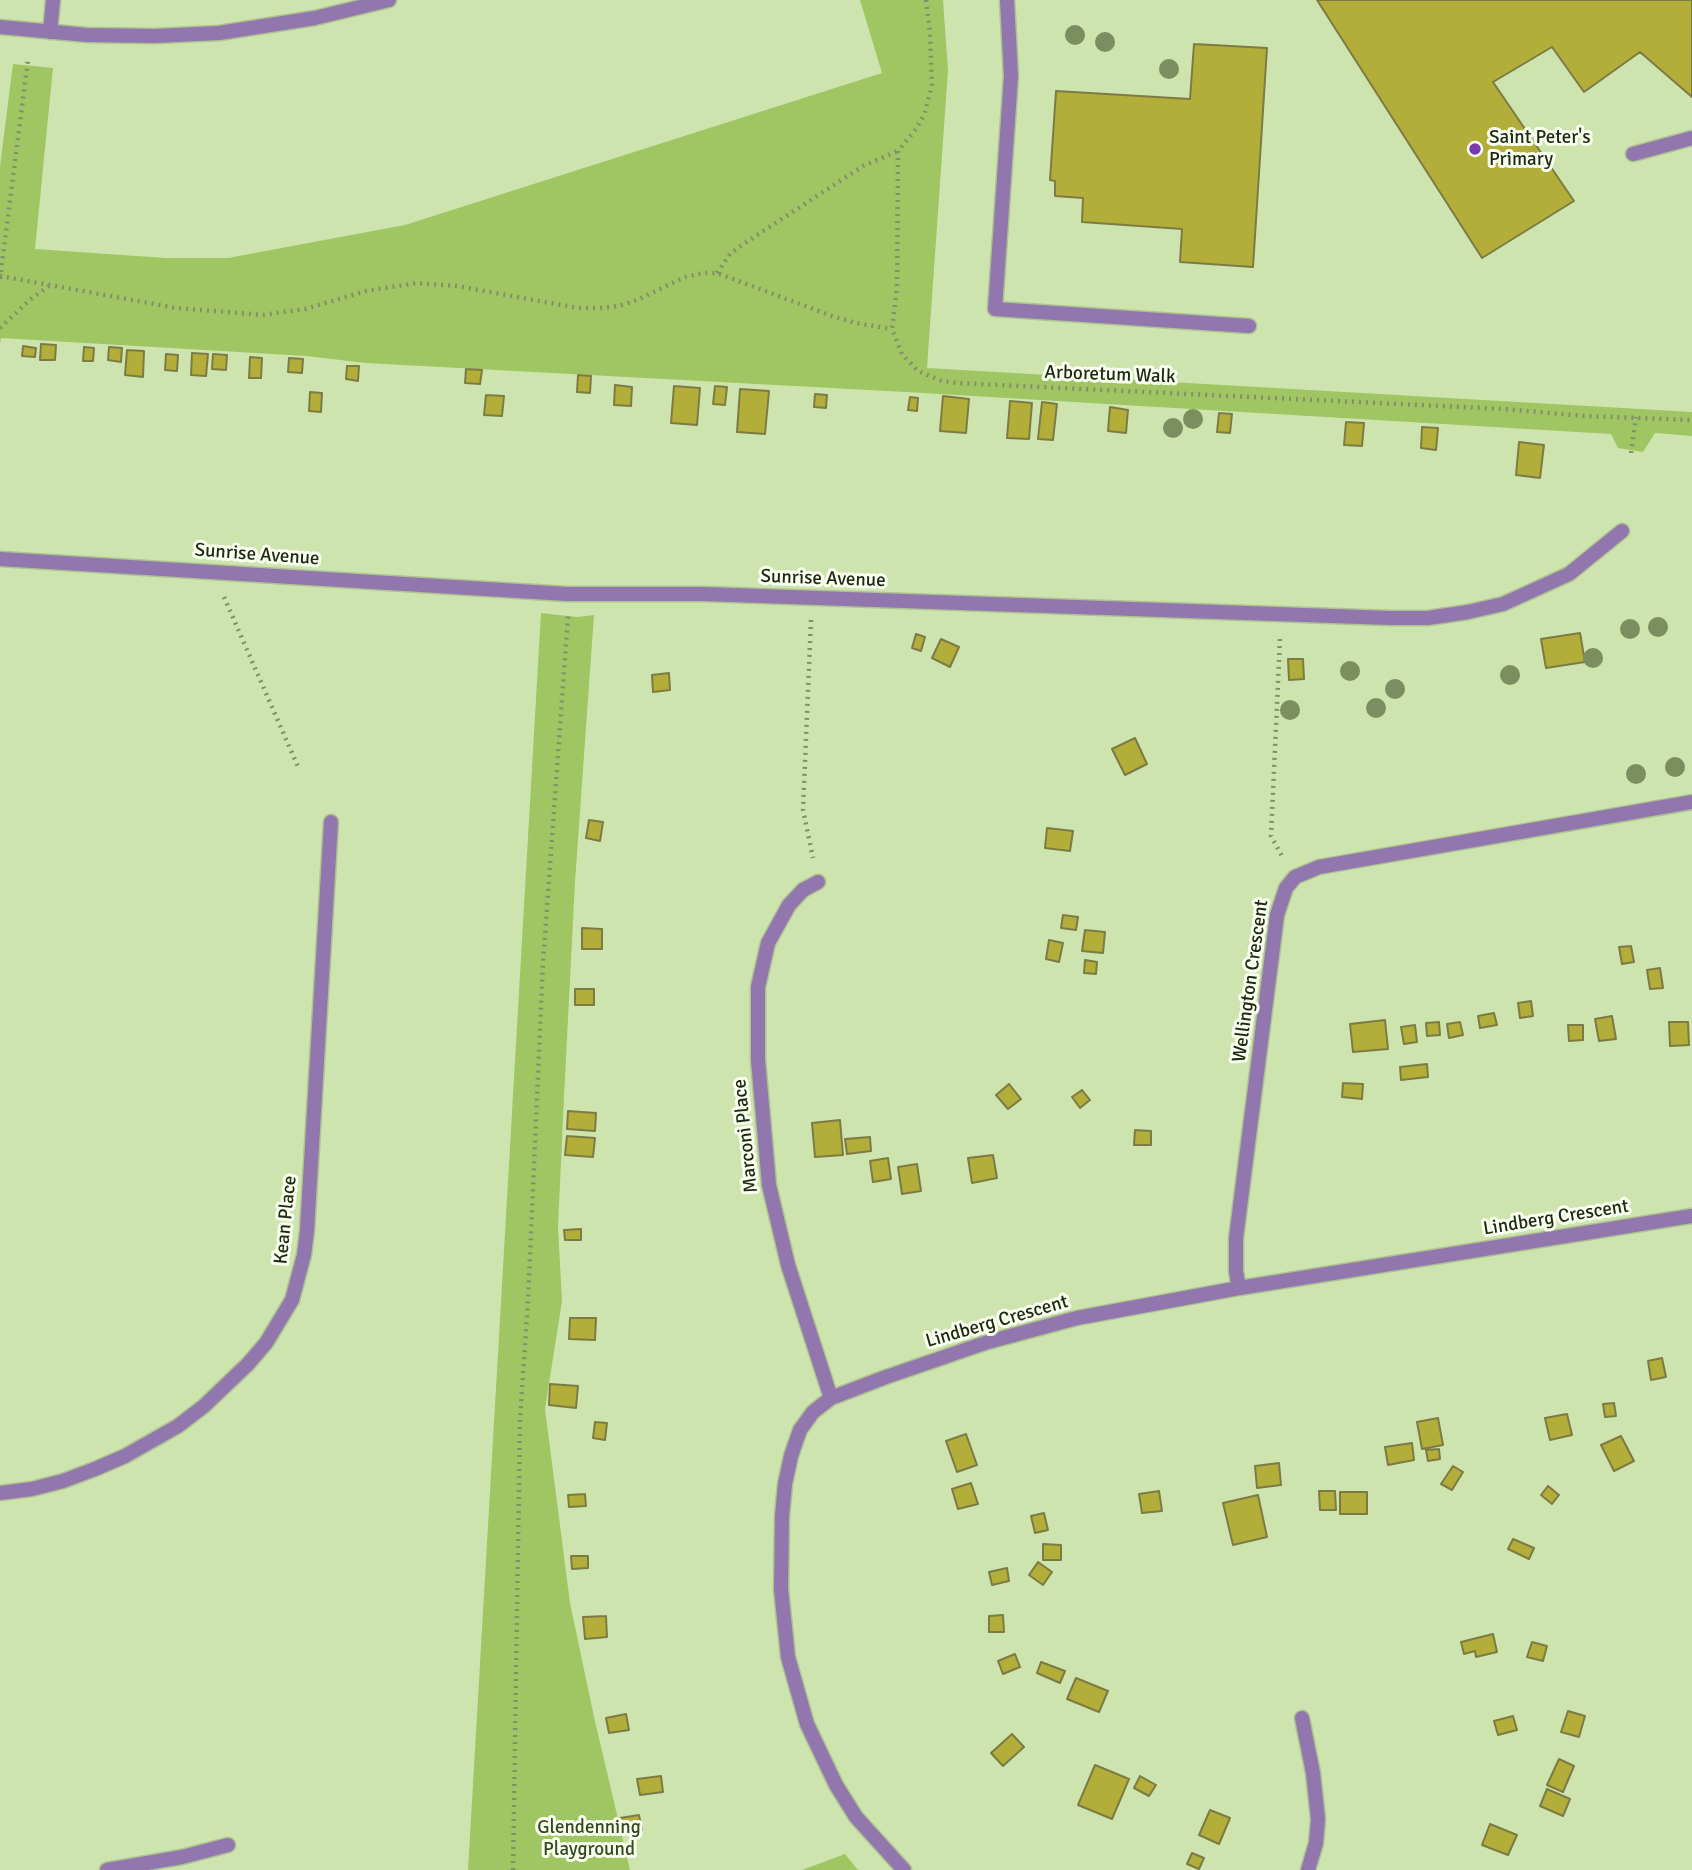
<!DOCTYPE html>
<html>
<head>
<meta charset="utf-8">
<style>
	body { margin:0 }
	canvas { display:block; background:#cde4ae }
</style>
</head>
<body>
<canvas width="1692" height="1870"></canvas>
<script>
const ctx = document.querySelector('canvas').getContext('2d');
ctx.lineJoin = 'round';
function fillPath(path, color) { ctx.fillStyle = color; ctx.fill(path, 'evenodd'); }
const shape = rows => new Path2D(rows.map(r => 'M' + r).join(''));
function trace(path, color, width, dash) { ctx.strokeStyle = color; ctx.lineWidth = width; ctx.lineCap = dash ? 'butt' : 'round'; ctx.setLineDash(dash || []); ctx.stroke(path); }
function drawText(font, color, halo, rows, align = 'center') {
  ctx.font = font + ' Signika,sans-serif'; ctx.lineWidth = 6; ctx.setLineDash([]); ctx.textBaseline = 'middle'; ctx.strokeStyle = halo; ctx.fillStyle = color; for (const [text, x, y, turn = 0] of rows) {
    ctx.save(); ctx.translate(x, y); ctx.rotate((+turn || 0) * Math.PI / 180); ctx.textAlign = isNaN(turn) ? turn : align; if (halo) ctx.strokeText(text, 0, 0); ctx.fillText(text, 0, 0); ctx.restore();
  }
}
const green = shape([
	[860,0,943,0,948,70,927,368,1692,412,1692,436,1655,433,1643,452,1618,448,1611,434,906,392,366,363,306,356,1,338,0,344,0,166,13,64,53,68,35,249,166,258,228,258,405,225,882,73],
	[541,613,577,617,594,615,575,882,564,1097,558,1227,562,1301,545,1409,570,1603,594,1717,630,1870,468,1870],
	[845,1854,858,1870,802,1870]
]);
const building = shape([
	[1317,0,1692,0,1692,97,1640,52,1584,92,1552,47,1493,82,1574,201,1482,258,1317,0],
	[1194,44,1267,48,1253,267,1180,262,1182,229,1082,222,1083,198,1055,196,1055,181,1050,180,1056,91,1190,99,1194,44],
	[41,344,56,345,55,360,40,360,41,344],
	[23,346,36,348,35,357,22,356,23,346],
	[84,347,94,348,93,361,83,361,84,347],
	[109,347,122,348,121,362,108,360,109,347],
	[127,350,144,351,143,377,125,375,127,350],
	[192,353,208,354,206,376,191,375,192,353],
	[166,354,178,355,177,371,165,370,166,354],
	[213,354,227,355,226,370,212,369,213,354],
	[250,357,262,358,261,378,249,378,250,357],
	[289,358,303,359,302,373,288,372,289,358],
	[347,366,359,366,358,381,346,379,347,366],
	[466,369,482,370,480,384,465,383,466,369],
	[578,375,591,376,590,393,577,392,578,375],
	[615,385,632,387,631,406,614,405,615,385],
	[674,386,700,388,697,425,671,423,674,386],
	[715,386,727,387,725,405,713,404,715,386],
	[740,389,769,391,765,434,737,432,740,389],
	[310,392,322,393,321,412,309,411,310,392],
	[815,394,827,395,826,408,814,407,815,394],
	[486,395,504,396,502,416,484,415,486,395],
	[943,396,969,399,966,433,940,431,943,396],
	[910,397,918,398,917,411,908,410,910,397],
	[1010,401,1032,403,1029,439,1007,438,1010,401],
	[1042,402,1057,404,1053,440,1038,439,1042,402],
	[1110,407,1128,410,1126,433,1108,431,1110,407],
	[1219,413,1232,414,1230,433,1217,432,1219,413],
	[1346,422,1364,423,1362,446,1344,445,1346,422],
	[1422,427,1438,428,1436,450,1421,448,1422,427],
	[1519,442,1544,445,1540,478,1516,475,1519,442],
	[1580,633,1585,662,1546,668,1541,639,1580,633],
	[916,634,925,637,921,651,912,648,916,634],
	[941,639,959,647,950,667,932,658,941,639],
	[1288,659,1303,659,1304,679,1289,680,1288,659],
	[669,673,670,690,653,692,652,675,669,673],
	[1135,738,1147,764,1125,775,1112,749,1135,738],
	[589,820,603,822,600,841,586,838,589,820],
	[1047,828,1073,831,1070,851,1045,848,1047,828],
	[1063,915,1078,917,1076,930,1061,928,1063,915],
	[582,928,602,929,602,949,582,949,582,928],
	[1085,930,1105,932,1103,953,1082,951,1085,930],
	[1049,940,1063,943,1059,962,1046,959,1049,940],
	[1631,946,1634,962,1622,964,1619,947,1631,946],
	[1085,960,1097,962,1096,974,1084,973,1085,960],
	[1660,968,1663,988,1650,989,1647,970,1660,968],
	[575,989,594,989,594,1005,575,1005,575,989],
	[1531,1001,1533,1016,1520,1018,1518,1003,1531,1001],
	[1494,1013,1497,1025,1480,1028,1478,1016,1494,1013],
	[1612,1016,1616,1039,1599,1041,1595,1019,1612,1016],
	[1385,1020,1388,1049,1353,1052,1350,1024,1385,1020],
	[1439,1022,1440,1035,1427,1036,1426,1023,1439,1022],
	[1460,1022,1463,1035,1449,1038,1447,1024,1460,1022],
	[1669,1022,1688,1022,1689,1045,1670,1046,1669,1022],
	[1415,1025,1417,1042,1404,1044,1401,1027,1415,1025],
	[1568,1025,1583,1025,1583,1040,1569,1041,1568,1025],
	[1427,1064,1428,1077,1401,1080,1400,1067,1427,1064],
	[1343,1083,1363,1084,1362,1099,1342,1097,1343,1083],
	[1009,1084,1021,1099,1008,1109,996,1095,1009,1084],
	[1082,1090,1090,1100,1080,1108,1072,1097,1082,1090],
	[568,1111,596,1113,595,1131,567,1129,568,1111],
	[840,1120,843,1155,815,1157,812,1123,840,1120],
	[1135,1130,1151,1131,1151,1145,1134,1145,1135,1130],
	[567,1136,595,1138,593,1157,565,1155,567,1136],
	[870,1137,871,1151,847,1154,845,1139,870,1137],
	[993,1155,997,1178,972,1183,968,1158,993,1155],
	[888,1158,891,1179,873,1182,870,1161,888,1158],
	[917,1164,921,1191,902,1194,898,1167,917,1164],
	[581,1229,581,1240,565,1240,564,1230,581,1229],
	[570,1318,596,1318,595,1340,569,1339,570,1318],
	[1662,1358,1666,1377,1651,1380,1648,1361,1662,1358],
	[550,1384,578,1386,576,1408,549,1405,550,1384],
	[1614,1403,1616,1416,1605,1417,1603,1404,1614,1403],
	[1567,1414,1572,1435,1550,1440,1545,1418,1567,1414],
	[1438,1418,1443,1445,1422,1449,1417,1422,1438,1418],
	[595,1422,607,1423,605,1440,593,1438,595,1422],
	[966,1434,977,1465,957,1472,946,1441,966,1434],
	[1621,1436,1634,1461,1614,1471,1601,1445,1621,1436],
	[1412,1443,1414,1460,1388,1465,1385,1447,1412,1443],
	[1439,1449,1440,1459,1428,1461,1426,1450,1439,1449],
	[1279,1463,1281,1485,1257,1488,1255,1466,1279,1463],
	[1453,1466,1463,1472,1452,1490,1441,1484,1453,1466],
	[971,1483,978,1504,958,1509,952,1489,971,1483],
	[1548,1486,1559,1495,1552,1504,1541,1495,1548,1486],
	[1159,1491,1162,1511,1142,1513,1139,1494,1159,1491],
	[1319,1491,1335,1491,1336,1510,1320,1510,1319,1491],
	[1340,1492,1367,1492,1367,1514,1340,1514,1340,1492],
	[585,1494,586,1506,569,1507,568,1495,585,1494],
	[1258,1495,1267,1537,1233,1545,1223,1503,1258,1495],
	[1044,1513,1048,1530,1035,1533,1031,1516,1044,1513],
	[1513,1539,1534,1548,1529,1559,1508,1549,1513,1539],
	[1043,1544,1061,1545,1061,1560,1043,1560,1043,1544],
	[571,1556,588,1556,588,1568,572,1569,571,1556],
	[1038,1562,1052,1572,1043,1585,1029,1575,1038,1562],
	[1007,1568,1009,1581,992,1585,989,1572,1007,1568],
	[1003,1615,1004,1632,989,1632,989,1616,1003,1615],
	[606,1616,607,1637,585,1639,583,1617,606,1616],
	[1493,1634,1497,1652,1476,1657,1475,1651,1464,1654,1461,1642,1493,1634],
	[1532,1642,1547,1646,1543,1661,1527,1657,1532,1642],
	[1015,1654,1020,1667,1003,1674,998,1661,1015,1654],
	[1041,1662,1065,1671,1060,1683,1037,1673,1041,1662],
	[1076,1678,1108,1691,1099,1712,1067,1699,1076,1678],
	[1568,1711,1585,1716,1579,1737,1561,1732,1568,1711],
	[626,1714,629,1730,609,1733,606,1718,626,1714],
	[1513,1716,1517,1730,1498,1735,1494,1721,1513,1716],
	[1012,1734,1024,1747,1003,1766,991,1753,1012,1734],
	[1559,1759,1574,1766,1563,1792,1547,1785,1559,1759],
	[1095,1765,1129,1779,1112,1819,1078,1805,1095,1765],
	[661,1776,663,1792,640,1795,637,1779,661,1776],
	[1140,1776,1156,1785,1149,1796,1134,1788,1140,1776],
	[1547,1789,1570,1799,1563,1816,1540,1806,1547,1789],
	[1210,1810,1230,1818,1219,1844,1199,1835,1210,1810],
	[639,1815,642,1830,623,1833,620,1818,639,1815],
	[1490,1824,1517,1835,1508,1855,1482,1845,1490,1824],
	[1192,1853,1204,1858,1199,1869,1187,1864,1192,1853]
]);
const path = shape([
	[926,0,930,33,932,86,924,115,916,129,898,151,897,287,892,329,902,354,918,371,942,381,957,383,1504,409,1584,416,1692,420],
	[717,273,730,254,742,245,863,166,898,151],
	[0,276,176,308,263,315,305,309,366,291,417,283,457,286,578,308,600,308,619,306,637,300,685,277,703,273,717,273,832,316,856,323,892,329],
	[0,279,28,60],
	[0,328,31,299,49,286],
	[1631,453,1636,417],
	[224,597,299,769],
	[811,620,803,810,813,858],
	[1280,639,1271,836,1283,858],
	[513,1870,520,1420,528,1301,543,963,568,616]
]);
const lane = shape([
	[1007,0,1011,76,995,309,1249,326],
	[1633,154,1692,138]
]);
const street = shape([
	[0,27,87,35,155,36,219,33,315,18,389,0],
	[50,32,53,0],
	[0,559,567,594,704,594,1390,618,1428,618,1468,612,1503,604,1569,574,1622,531],
	[818,882,803,890,789,905,768,943,758,987,758,1060,769,1185,788,1265,831,1398],
	[1239,1288,1236,1271,1236,1238,1277,915,1286,888,1295,877,1319,867,1692,802],
	[0,1493,32,1489,63,1481,95,1469,125,1456,178,1426,204,1406,248,1364,266,1343,292,1300,304,1255,307,1231,331,822],
	[1302,1718,1313,1773,1318,1819,1316,1843,1308,1870],
	[107,1870,182,1857,228,1845],
	[904,1870,856,1817,836,1785,807,1724,788,1657,781,1589,782,1516,785,1484,791,1456,800,1430,813,1412,831,1398,886,1377,988,1342,1077,1318,1239,1288,1692,1216]
]);
const trees = [
	[1075,35],
	[1105,42],
	[1169,69],
	[1193,419],
	[1173,428],
	[1658,627],
	[1630,629],
	[1593,658],
	[1350,671],
	[1510,675],
	[1395,689],
	[1376,708],
	[1290,710],
	[1675,767],
	[1636,774]
];
const markers = [
	[1475,149,7,"#7a39ad"]
];
const poiNames = [
	["Saint Peter's",1489,138],
	["Primary",1489,160]
];
const streetNames = [
	["Arboretum Walk",1110,375,2],
	["Sunrise Avenue",257,555,4],
	["Sunrise Avenue",823,579,2],
	["Wellington Crescent",1251,981,-82],
	["Marconi Place",746,1136,-96],
	["Lindberg Crescent",1556,1218,-9],
	["Kean Place",286,1220,-84],
	["Lindberg Crescent",997,1322,-16]
];
const parkNames = [
	["Glendenning",589,1828],
	["Playground",589,1850]
];
fillPath(green, '#a0c663');
fillPath(building, '#b3ad3a');
trace(building, '#7d7b44', 2);
trace(lane, '#aec292', 17);
trace(street, '#aec292', 17);
trace(path, '#809169', 4.5, [2, 5]);
trace(lane, '#9276ae', 14);
trace(street, '#9276ae', 14);
ctx.fillStyle = '#7a8e5f';
for (const [x, y] of trees) { ctx.beginPath(); ctx.arc(x, y, 10, 0, 2 * Math.PI); ctx.fill(); }
for (const [x, y, r, color] of markers) { const dot = new Path2D(); dot.arc(x, y, r, 0, 2 * Math.PI); ctx.fillStyle = color; ctx.fill(dot); trace(dot, '#f8ffee', 2.5); }
drawText('19px', '#1f2813', '#f8ffee', poiNames, 'left');
drawText('19px', '#1f2813', '#f8ffee', streetNames);
drawText('19px', '#37471e', '#f8ffee', parkNames);
</script>
</body>
</html>
